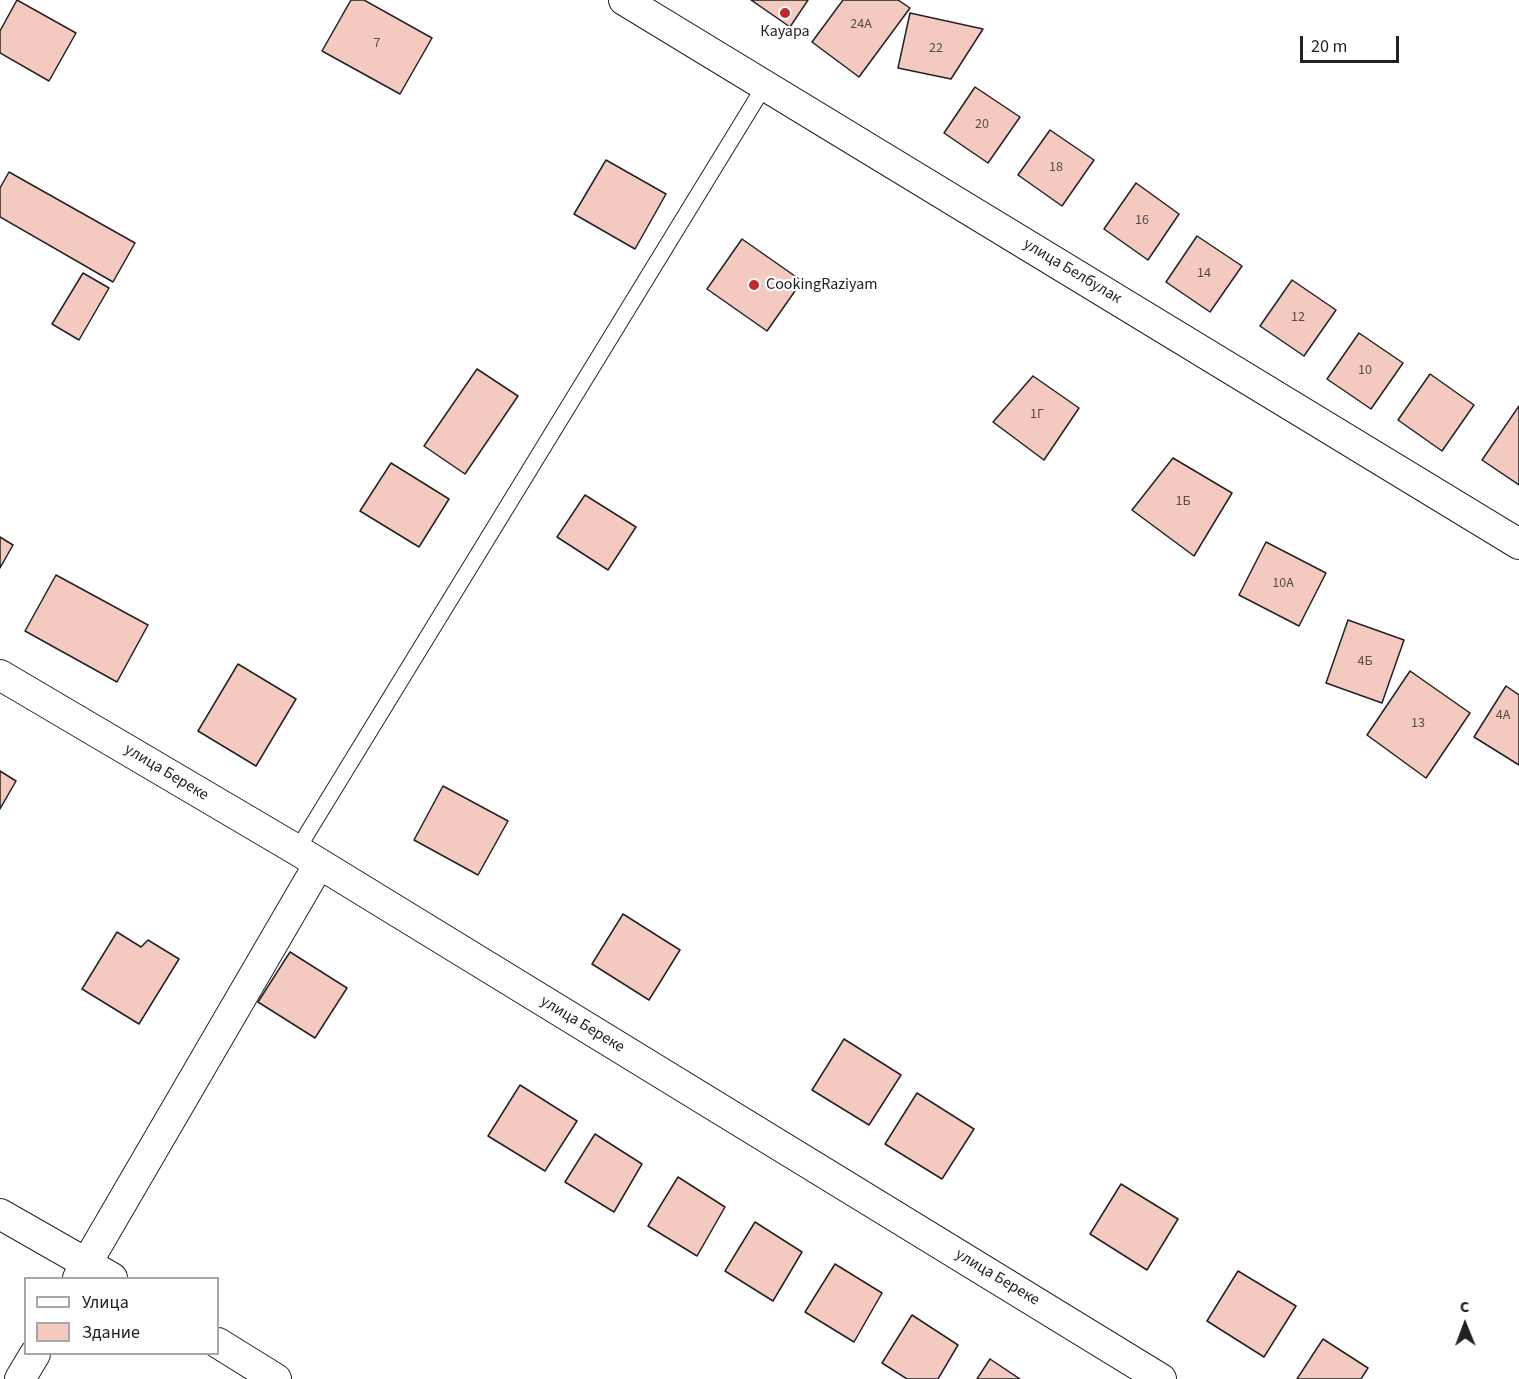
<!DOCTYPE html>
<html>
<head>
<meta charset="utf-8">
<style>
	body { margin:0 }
	#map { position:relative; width:1519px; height:1379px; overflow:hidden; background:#fff; font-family:"Source Sans 3",sans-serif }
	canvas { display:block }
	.legend { position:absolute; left:24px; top:1277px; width:195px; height:78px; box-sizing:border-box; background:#fff; border:2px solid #a7a7a7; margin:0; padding:8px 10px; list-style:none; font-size:18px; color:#222 }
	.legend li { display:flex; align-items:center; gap:12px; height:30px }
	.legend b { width:30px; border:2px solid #a7a7a7 }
	.north { position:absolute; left:1435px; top:1295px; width:60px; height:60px; -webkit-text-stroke:4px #fff; paint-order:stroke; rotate:359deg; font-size:16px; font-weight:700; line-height:24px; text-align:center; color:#222 }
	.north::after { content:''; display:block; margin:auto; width:21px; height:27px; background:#222; clip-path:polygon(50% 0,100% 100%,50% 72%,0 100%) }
	.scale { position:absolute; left:1300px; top:36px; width:99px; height:27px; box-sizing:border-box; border:3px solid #222; border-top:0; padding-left:8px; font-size:18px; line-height:21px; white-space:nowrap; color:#222; -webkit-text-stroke:4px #fff; paint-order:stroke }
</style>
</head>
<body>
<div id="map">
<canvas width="1519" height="1379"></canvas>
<ul class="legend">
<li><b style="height:8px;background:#fff"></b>Улица</li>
<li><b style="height:16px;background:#f3c9c0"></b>Здание</li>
</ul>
<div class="north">С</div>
<div class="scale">20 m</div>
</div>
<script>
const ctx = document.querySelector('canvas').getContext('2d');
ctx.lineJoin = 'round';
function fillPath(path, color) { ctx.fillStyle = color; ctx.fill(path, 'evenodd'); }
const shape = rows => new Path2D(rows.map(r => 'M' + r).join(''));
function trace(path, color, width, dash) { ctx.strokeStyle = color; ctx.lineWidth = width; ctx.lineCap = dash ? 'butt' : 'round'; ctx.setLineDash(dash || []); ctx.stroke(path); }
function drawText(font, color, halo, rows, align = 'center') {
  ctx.font = font + ' "Source Sans 3",sans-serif'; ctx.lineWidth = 4.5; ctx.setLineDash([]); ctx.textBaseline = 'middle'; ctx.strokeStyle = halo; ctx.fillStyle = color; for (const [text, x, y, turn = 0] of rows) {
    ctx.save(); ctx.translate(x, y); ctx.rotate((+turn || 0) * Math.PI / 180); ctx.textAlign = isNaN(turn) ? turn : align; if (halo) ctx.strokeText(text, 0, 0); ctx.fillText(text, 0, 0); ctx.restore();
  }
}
const building = shape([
	[17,0,76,33,49,81,0,53,0,31,17,0],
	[351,0,364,0,432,38,400,94,322,51,351,0],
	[751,0,808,0,790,27,751,0],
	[843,0,898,0,910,8,859,77,812,42,843,0],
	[910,13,983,29,951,79,898,68,910,13],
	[975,87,1020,117,988,163,944,133,975,87],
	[1050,130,1094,160,1062,206,1018,175,1050,130],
	[606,160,666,194,635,249,574,214,606,160],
	[9,172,135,243,113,282,0,217,0,188,9,172],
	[1136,183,1179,214,1148,260,1104,229,1136,183],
	[1197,236,1242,266,1210,312,1166,282,1197,236],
	[742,239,802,281,767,331,707,289,742,239],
	[83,273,109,288,79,340,52,324,83,273],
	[1292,280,1336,310,1304,356,1260,326,1292,280],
	[1359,333,1403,363,1371,409,1327,379,1359,333],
	[477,369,518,396,465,474,424,446,477,369],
	[1430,374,1474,405,1442,451,1398,420,1430,374],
	[1033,376,1079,408,1044,460,993,422,1033,376],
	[1519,406,1519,485,1482,460,1519,406],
	[1173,458,1232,493,1194,556,1132,510,1173,458],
	[391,463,449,499,419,547,360,511,391,463],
	[585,495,636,527,608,570,557,537,585,495],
	[0,537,13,545,0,568,0,537],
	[1266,542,1326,573,1299,626,1239,595,1266,542],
	[56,575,148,625,117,682,25,631,56,575],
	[1348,620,1404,640,1382,703,1326,683,1348,620],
	[238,664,296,699,256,766,198,731,238,664],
	[1410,671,1470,713,1426,778,1367,735,1410,671],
	[1506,686,1519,695,1519,765,1474,737,1506,686],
	[0,771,16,781,0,809,0,771],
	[443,786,508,821,478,875,414,840,443,786],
	[623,914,680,950,649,1000,592,964,623,914],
	[117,932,141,947,148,940,179,959,139,1024,82,989,117,932],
	[290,952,347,988,315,1038,258,1002,290,952],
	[844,1039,901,1075,869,1125,812,1090,844,1039],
	[520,1085,577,1121,545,1171,488,1136,520,1085],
	[917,1093,974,1129,942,1179,885,1144,917,1093],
	[595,1134,642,1164,614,1212,565,1182,595,1134],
	[678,1177,725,1207,697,1256,648,1226,678,1177],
	[1121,1184,1178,1219,1147,1270,1090,1234,1121,1184],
	[755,1222,802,1252,773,1301,725,1271,755,1222],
	[835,1264,882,1293,854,1342,805,1312,835,1264],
	[1238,1271,1296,1306,1264,1357,1207,1321,1238,1271],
	[912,1315,958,1345,938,1379,907,1379,882,1363,912,1315],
	[1323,1339,1368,1368,1361,1379,1297,1379,1323,1339],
	[990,1359,1020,1379,977,1379,990,1359]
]);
const lane = shape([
	[297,850,765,85]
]);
const street = shape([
	[624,0,1519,544],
	[0,675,297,850,1161,1379],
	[0,1214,112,1278],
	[78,1278,319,864],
	[218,1343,276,1379],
	[20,1379,35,1354]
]);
const markers = [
	[785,13,6,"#c62828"],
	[754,285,6,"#c62828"]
];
const numberNames = [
	["24А",861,25],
	["7",377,44],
	["22",936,49],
	["20",982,125],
	["18",1056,168],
	["16",1142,221],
	["14",1204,274],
	["12",1298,318],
	["10",1365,371],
	["1Г",1037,415],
	["1Б",1183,502],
	["10А",1283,584],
	["4Б",1365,662],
	["4А",1503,716],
	["13",1418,724]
];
const poiNames = [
	["Кауара",785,32],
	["CookingRaziyam",766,285,"left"]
];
const streetNames = [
	["улица Белбулак",1072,272,31],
	["улица Береке",166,773,31],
	["улица Береке",582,1025,31],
	["улица Береке",997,1278,31]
];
fillPath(building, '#f3c9c0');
trace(building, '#222', 1.5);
trace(lane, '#222', 17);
trace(street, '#222', 32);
trace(lane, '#fff', 15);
trace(street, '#fff', 30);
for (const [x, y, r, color] of markers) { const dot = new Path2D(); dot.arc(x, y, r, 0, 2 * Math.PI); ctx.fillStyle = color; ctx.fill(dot); trace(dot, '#fff', 2); }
drawText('14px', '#564c4a', null, numberNames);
drawText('16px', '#222', '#fff', poiNames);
drawText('16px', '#222', '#fff', streetNames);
</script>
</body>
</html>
